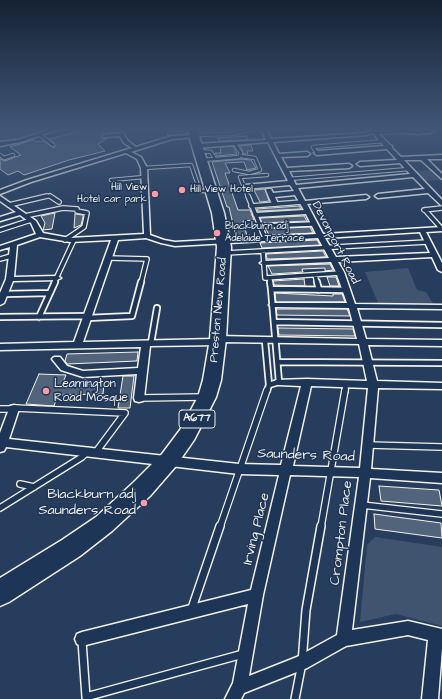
<!DOCTYPE html>
<html>
<head>
<meta charset="utf-8">
<style>
	body { margin:0 }
	canvas { display:block; background:#263d5d }
</style>
</head>
<body>
<canvas width="442" height="699"></canvas>
<script>
const ctx = document.querySelector('canvas').getContext('2d');
ctx.lineJoin = 'round';
function fillPath(path, color) { ctx.fillStyle = color; ctx.fill(path, 'evenodd'); }
const shape = rows => new Path2D(rows.map(r => 'M' + r).join(''));
function trace(path, color, width, dash) { ctx.strokeStyle = color; ctx.lineWidth = width; ctx.lineCap = dash ? 'butt' : 'round'; ctx.setLineDash(dash || []); ctx.stroke(path); }
function drawText(font, color, halo, rows, align = 'center') {
  ctx.font = font + ' "Architects Daughter",sans-serif'; ctx.lineWidth = 3; ctx.setLineDash([]); ctx.textBaseline = 'middle'; ctx.strokeStyle = halo; ctx.fillStyle = color; for (const [text, x, y, turn = 0] of rows) {
    ctx.save(); ctx.translate(x, y); ctx.rotate((+turn || 0) * Math.PI / 180); ctx.textAlign = isNaN(turn) ? turn : align; if (halo) ctx.strokeText(text, 0, 0); ctx.fillText(text, 0, 0); ctx.restore();
  }
}
const green = shape([
	[0,129,53,129,18,139,0,142],
	[435,170,442,177,442,180,420,181,411,171],
	[408,268,417,290,426,292,434,305,379,305,365,272],
	[375,537,442,547,442,626,396,614,360,622,367,545]
]);
const building = shape([
	[89,129,119,129,115,132,102,134,102,138,107,138,98,144,105,151,69,160,24,175,18,171,8,175,0,169,0,159,5,161,21,155,10,147,34,140,37,142,43,141,54,148,55,144,49,139,89,129],
	[182,129,188,130,188,134,167,136,169,130,182,129],
	[246,136,248,140,219,141,217,138,246,136],
	[251,145,253,151,247,151,248,154,244,154,240,146,251,145],
	[233,146,237,154,217,156,215,153,221,153,220,149,222,147,233,146],
	[241,159,251,160,256,168,247,170,244,162,225,163,230,173,225,173,238,210,250,210,254,220,243,221,247,236,236,237,229,207,227,207,212,162,241,159],
	[265,189,269,201,260,202,254,190,265,189],
	[299,206,301,209,258,211,257,209,299,206],
	[55,213,52,229,43,230,45,223,41,216,55,213],
	[75,214,83,215,83,217,81,225,74,228,75,214],
	[304,216,307,221,262,223,260,218,304,216],
	[310,227,313,233,269,235,266,229,310,227],
	[317,240,320,245,262,248,260,243,317,240],
	[323,251,326,257,267,259,266,254,323,251],
	[330,264,333,270,325,271,325,268,302,269,303,272,272,274,268,266,330,264],
	[327,277,336,277,339,286,330,286,327,277],
	[304,279,305,286,274,285,273,281,304,279],
	[275,293,333,296,333,294,342,294,345,302,276,302,275,293],
	[276,309,347,309,350,316,277,315,276,309],
	[278,328,353,329,355,336,279,335,278,328],
	[138,352,137,361,67,364,65,361,67,354,138,352],
	[39,374,66,375,62,385,104,384,103,394,58,395,54,406,26,404,39,374],
	[123,376,134,376,130,408,118,408,123,376],
	[379,486,439,490,442,506,381,501,379,486],
	[374,514,441,523,442,538,375,529,374,514]
]);
const laneFar4 = shape([
	[375,133,398,132],
	[40,135,53,145],
	[194,135,232,134,253,129],
	[198,151,211,152,215,159,201,160],
	[317,153,313,147,384,141],
	[0,155,4,158,13,155],
	[215,159,239,157,241,153,235,144],
	[144,168,191,165,200,191,210,191],
	[234,170,249,173,260,170,255,158,241,156],
	[289,179,409,169],
	[111,180,144,177],
	[42,197,49,196,51,197],
	[248,197,240,177,267,175]
]);
const laneFar3 = shape([
	[50,196,59,202],
	[248,196,265,238],
	[9,205,47,196],
	[251,206,302,202],
	[424,210,442,208],
	[425,210,442,229],
	[25,216,63,208,77,209,77,211,87,213,84,227,65,240],
	[262,226,313,224],
	[0,230,31,220],
	[263,251,265,278,340,273],
	[226,253,427,242],
	[109,258,147,259,141,283],
	[0,259,11,256],
	[315,275,317,283],
	[270,278,270,283],
	[54,283,74,240]
]);
const laneFar2 = shape([
	[270,282,271,289],
	[317,282,319,290],
	[4,294,50,293],
	[0,317,88,316],
	[39,317,55,282],
	[87,318,132,316,141,282],
	[274,322,442,325],
	[265,341,269,385,267,391],
	[151,343,157,308],
	[278,362,442,363],
	[269,385,279,382,271,289,347,290],
	[345,391,346,383]
]);
const laneFar1 = shape([
	[139,398,203,397],
	[15,408,125,413,96,452],
	[0,409,14,409],
	[368,445,442,447],
	[20,484,34,487],
	[362,505,442,514],
	[0,508,82,457,87,452],
	[220,527,267,390],
	[321,527,345,390]
]);
const lane = shape([
	[192,608,220,526],
	[82,641,86,697,243,654],
	[295,699,302,663,306,610,321,526]
]);
const street = shape([
	[51,129,59,129,21,142,0,146,0,142,18,140,51,129],
	[261,129,266,129,271,139,366,133,376,129,384,129,377,132,390,145,392,146,392,148,401,157,442,155,442,159,427,159,442,174,442,179,421,160,404,160,442,200,442,206,428,193,378,198,375,196,378,194,425,189,413,177,298,188,305,201,366,195,369,197,366,199,307,204,323,234,442,227,442,231,426,232,442,263,442,272,438,270,432,257,338,262,344,272,355,304,442,305,442,309,357,308,366,339,442,340,442,346,368,345,377,381,442,383,442,389,378,388,371,469,442,473,442,483,370,478,352,630,408,621,442,629,442,648,438,699,422,699,428,640,408,635,346,646,307,668,244,693,241,699,225,699,233,683,248,604,82,646,77,644,75,639,77,634,82,632,251,590,279,475,239,474,6,447,4,451,0,452,0,433,9,409,10,406,14,405,18,406,19,409,9,439,239,464,281,465,301,386,279,385,276,384,274,382,276,380,307,379,367,381,359,344,222,342,218,345,150,346,144,398,143,401,139,402,135,401,134,398,137,374,83,377,61,370,52,359,54,357,60,357,67,366,83,371,138,368,141,347,0,350,0,344,74,342,111,240,70,242,40,237,17,245,14,277,57,276,61,278,57,280,13,281,4,303,0,305,0,293,6,279,10,247,0,250,0,246,36,234,31,223,20,215,0,221,0,217,16,212,0,201,0,196,36,221,43,233,70,238,144,234,141,168,137,159,126,153,31,182,0,194,0,190,27,180,132,148,124,143,120,136,105,137,103,137,103,135,123,133,128,141,136,147,172,136,194,135,196,136,196,137,172,139,131,152,141,157,147,168,150,235,164,240,175,242,316,234,306,214,256,217,253,215,256,213,304,210,295,195,275,197,278,204,275,206,272,204,266,190,267,189,271,189,273,193,294,191,290,185,245,189,242,187,245,185,288,181,268,142,197,148,194,146,197,144,266,140,261,129],
	[373,133,384,146,317,151,314,153,317,155,387,149,397,160,360,162,357,164,360,166,400,163,410,174,296,185,289,171,349,168,352,166,349,164,287,168,281,157,307,156,310,154,307,152,279,154,273,142,366,135,373,133],
	[420,232,430,253,336,257,325,238,420,232],
	[146,238,161,243,175,246,318,238,329,258,264,261,260,263,264,265,331,262,336,272,347,303,273,303,269,305,273,307,349,308,357,339,218,336,215,337,214,339,83,342,118,240,146,238],
	[311,386,368,388,360,468,293,466,311,386],
	[290,475,359,477,337,635,297,657,249,676,263,595,290,475]
]);
const highway = shape([
	[189,129,199,129,199,136,224,213,231,247,226,339,221,380,216,397,194,440,176,466,150,496,112,531,80,556,9,602,0,606,0,578,62,540,96,517,134,482,162,454,180,430,198,397,203,380,210,339,217,247,212,213,189,136,189,129],
	[389,129,434,129,435,130,430,133,417,134,393,132,389,129]
]);
const markers = [
	[182,190,4,"#ff9aa2"],
	[155,194,4,"#ff9aa2"],
	[217,233,4,"#ff9aa2"],
	[46,391,4,"#ff9aa2"],
	[144,503,4,"#ff9aa2"]
];
const farPoinames = [
	["Hill View",147,188,"right"],
	["Hotel car park",147,200,"right"],
	["Hill View Hotel",190,190],
	["Blackburn adj",225,227],
	["Adelaide Terrace",225,239]
];
const shields = [
	[197,419,36]
];
const shieldNames = [
	["A677",197,419]
];
const streetNames = [
	["Devonport Road",335,243,63],
	["Preston New Road",219,310,-85]
];
const poiNames = [
	["Leamington",54,384],
	["Road Mosque",54,398]
];
const nearStreetnames = [
	["Saunders Road",306,456,2],
	["Irving Place",257,529,-76],
	["Crompton Place",342,533,-83]
];
const nearPoinames = [
	["Blackburn adj",136,495],
	["Saunders Road",136,511]
];
fillPath(green, '#40546f');
fillPath(building, '#52647b');
trace(building, '#f4f1e8', 1);
trace(laneFar4, '#f4f1e8', 4.5);
trace(laneFar3, '#f4f1e8', 6);
trace(laneFar2, '#f4f1e8', 8);
trace(laneFar1, '#f4f1e8', 8);
trace(lane, '#f4f1e8', 10);
trace(street, '#f4f1e8', 3);
trace(highway, '#f4f1e8', 3);
trace(laneFar4, '#1d3557', 2.5);
trace(laneFar3, '#1d3557', 3.5);
trace(laneFar2, '#1d3557', 4.5);
trace(laneFar1, '#1d3557', 5.5);
trace(lane, '#1d3557', 7);
fillPath(street, '#1d3557');
fillPath(highway, '#1d3557');
const sky = ctx.createLinearGradient(0, 0, 0, 227);
sky.addColorStop(0, '#152233');
sky.addColorStop(0.57, '#415778');
sky.addColorStop(1, '#41577800');
ctx.fillStyle = sky;
ctx.fillRect(0, 0, 442, 227);
for (const [x, y, r, color] of markers) { const dot = new Path2D(); dot.arc(x, y, r, 0, 2 * Math.PI); ctx.fillStyle = color; ctx.fill(dot); trace(dot, '#1d3557', 1.5); }
drawText('10px', '#f4f1e8', '#1d3557', farPoinames, 'left');
for (const [x, y, w] of shields) { const box = new Path2D(); box.roundRect(x - w / 2, y - 9, w, 18, 3); ctx.fillStyle = '#1d3557'; ctx.fill(box); trace(box, '#f4f1e8', 1); }
drawText('bold 11px', '#f4f1e8', null, shieldNames);
drawText('12px', '#f4f1e8', '#1d3557', streetNames);
drawText('12px', '#f4f1e8', '#1d3557', poiNames, 'left');
drawText('14px', '#f4f1e8', '#1d3557', nearStreetnames);
drawText('14px', '#f4f1e8', '#1d3557', nearPoinames, 'right');
</script>
</body>
</html>
